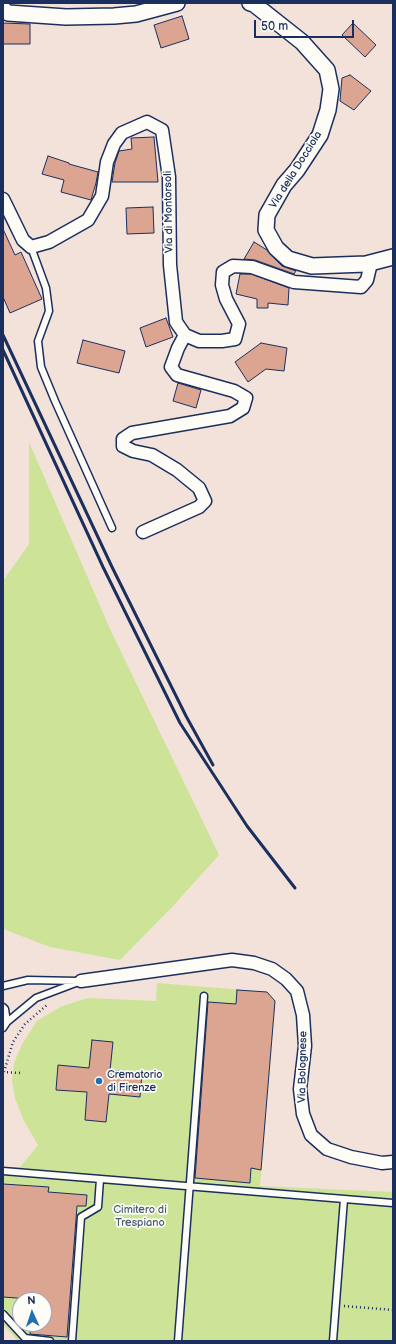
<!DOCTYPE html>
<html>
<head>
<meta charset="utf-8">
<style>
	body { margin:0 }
	#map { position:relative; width:396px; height:1344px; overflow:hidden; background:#f3e2d9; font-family:"Balsamiq Sans",sans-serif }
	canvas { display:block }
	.frame { position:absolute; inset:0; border:4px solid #1b2f5e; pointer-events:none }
	.north { position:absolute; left:12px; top:1292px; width:40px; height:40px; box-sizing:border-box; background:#fdfcf7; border:1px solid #a3aaba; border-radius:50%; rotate:357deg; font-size:11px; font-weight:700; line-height:16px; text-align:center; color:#1b2f5e }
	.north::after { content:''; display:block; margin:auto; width:14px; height:18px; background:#1f6fb2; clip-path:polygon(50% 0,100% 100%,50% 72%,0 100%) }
	.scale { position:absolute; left:254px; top:20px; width:100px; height:18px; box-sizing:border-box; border:2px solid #1b2f5e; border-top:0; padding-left:5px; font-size:12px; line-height:14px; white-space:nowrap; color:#1b2f5e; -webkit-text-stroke:3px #fdfcf7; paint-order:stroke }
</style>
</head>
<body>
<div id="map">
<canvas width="396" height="1344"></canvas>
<div class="frame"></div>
<div class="north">N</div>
<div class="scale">50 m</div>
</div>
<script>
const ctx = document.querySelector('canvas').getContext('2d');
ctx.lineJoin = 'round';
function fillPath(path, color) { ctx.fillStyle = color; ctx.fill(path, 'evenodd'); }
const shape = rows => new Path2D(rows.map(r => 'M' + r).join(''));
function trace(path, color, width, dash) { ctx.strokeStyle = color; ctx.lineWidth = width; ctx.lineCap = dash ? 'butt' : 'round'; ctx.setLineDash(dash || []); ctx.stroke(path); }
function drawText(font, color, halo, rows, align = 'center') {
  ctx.font = font + ' "Balsamiq Sans",sans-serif'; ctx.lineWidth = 3.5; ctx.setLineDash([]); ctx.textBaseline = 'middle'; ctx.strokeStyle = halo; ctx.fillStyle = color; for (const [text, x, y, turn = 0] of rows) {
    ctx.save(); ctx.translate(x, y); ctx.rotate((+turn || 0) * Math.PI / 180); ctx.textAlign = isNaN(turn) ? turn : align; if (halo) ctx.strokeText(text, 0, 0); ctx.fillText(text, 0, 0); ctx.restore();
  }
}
const green = shape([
	[29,442,110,629,219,855,173,906,120,960,50,947,3,929,3,581,29,544],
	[157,983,267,992,275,1001,260,1186,393,1192,393,1341,18,1341,3,1324,3,1167,20,1167,38,1145,23,1119,15,1098,12,1081,14,1063,22,1044,37,1021,60,1007,87,998,156,1001],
	[20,1300,44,1300,44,1324,20,1324]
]);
const building = shape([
	[182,16,189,39,161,48,154,25,182,16],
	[3,23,30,24,30,44,3,44,3,23],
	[353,23,376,45,365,57,342,35,353,23],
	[350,75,371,91,354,110,340,101,342,78,350,75],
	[154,137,158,182,112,182,115,163,119,151,132,149,131,138,154,137],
	[48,156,69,163,69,164,98,172,96,183,91,200,61,192,64,180,42,174,48,156],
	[153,207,154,233,127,234,126,208,153,207],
	[3,229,15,255,21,252,42,299,10,313,3,297,3,229],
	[254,242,267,250,270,254,282,266,296,271,294,274,255,260,244,259,254,242],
	[240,274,251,274,289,288,288,305,268,303,268,308,257,308,257,299,236,294,240,274],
	[166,318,173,337,146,347,140,328,166,318],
	[83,340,125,351,119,373,77,363,83,340],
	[261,343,287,348,284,371,266,369,248,382,235,362,261,343],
	[178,383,201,390,196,408,173,401,178,383],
	[237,990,267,992,275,1001,261,1170,251,1168,250,1183,195,1178,208,1002,236,1004,237,990],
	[92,1040,113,1042,110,1070,142,1073,140,1097,109,1094,106,1122,85,1120,87,1092,56,1090,58,1065,89,1068,92,1040],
	[3,1184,49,1187,48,1192,87,1195,86,1206,77,1206,67,1337,30,1334,31,1324,44,1324,44,1300,3,1297,3,1184]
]);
const path = shape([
	[3,1072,22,1073],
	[4,1072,13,1042,25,1024,48,1004],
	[344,1306,393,1310]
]);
const service = shape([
	[31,247,46,288,49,311,38,341,41,367,55,401,112,528],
	[3,986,28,980,77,981],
	[3,1007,5,1009,7,1022],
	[3,1028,7,1022,36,998,81,981],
	[3,1171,393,1203],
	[3,1314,25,1338,50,1341],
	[72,1341,81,1217,98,1207,100,1179],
	[178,1341,204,996],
	[333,1341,344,1199]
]);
const minor = shape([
	[3,199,23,240,31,247,49,242,88,220,102,196,107,162,114,144,122,133,147,122,162,130,169,177,170,265,176,322,185,335,199,341,222,341,235,339,239,324,226,299,222,285,223,272,233,266,252,267,294,282,361,287,367,280,371,263],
	[143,532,199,507,205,501,199,488,177,470,152,455,133,451,123,446,123,439,132,433,230,416,243,408,246,398,234,391,177,375,171,367,178,348,185,335],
	[81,981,232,960,254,963,272,969,286,979,297,991,303,1015,305,1046,300,1089,303,1114,311,1135,327,1149,351,1157,382,1163,393,1162]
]);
const tertiary = shape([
	[250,3,254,4,302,42,327,70,331,89,328,110,320,135,297,170,284,185,267,215,266,230,276,248,288,259,312,266,366,264,393,257],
	[3,9,8,13,66,17,114,16,136,14,177,3]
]);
const rail = shape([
	[3,335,112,567,186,716,213,765],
	[3,350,103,567,180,723,247,826,295,888]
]);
const markers = [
	[99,1081,4,"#1f6fb2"]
];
const streetNames = [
	["Via della Docciola",296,170,-58],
	["Via di Montorsoli",169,212,-91],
	["Via Bolognese",303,1067,-89]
];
const poiNames = [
	["Crematorio",107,1075],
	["di Firenze",107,1088]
];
const parkNames = [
	["Cimitero di",140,1210],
	["Trespiano",140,1223]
];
fillPath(green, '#cce398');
fillPath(building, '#dba592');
trace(building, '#1b2f5e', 1);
trace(service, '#1b2f5e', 9);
trace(minor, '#1b2f5e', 15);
trace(tertiary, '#1b2f5e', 18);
trace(path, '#1b2f5e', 2.5, [1, 3]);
trace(service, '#fdfcf7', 6);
trace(minor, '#fdfcf7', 12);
trace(tertiary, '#fdfcf7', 15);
trace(rail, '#1b2f5e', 3);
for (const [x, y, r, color] of markers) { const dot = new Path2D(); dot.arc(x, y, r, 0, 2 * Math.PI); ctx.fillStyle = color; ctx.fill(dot); trace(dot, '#fdfcf7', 1.5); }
drawText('11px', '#1b2f5e', '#fdfcf7', streetNames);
drawText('11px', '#1b2f5e', '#fdfcf7', poiNames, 'left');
drawText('11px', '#475c6c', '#fdfcf7', parkNames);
</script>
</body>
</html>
